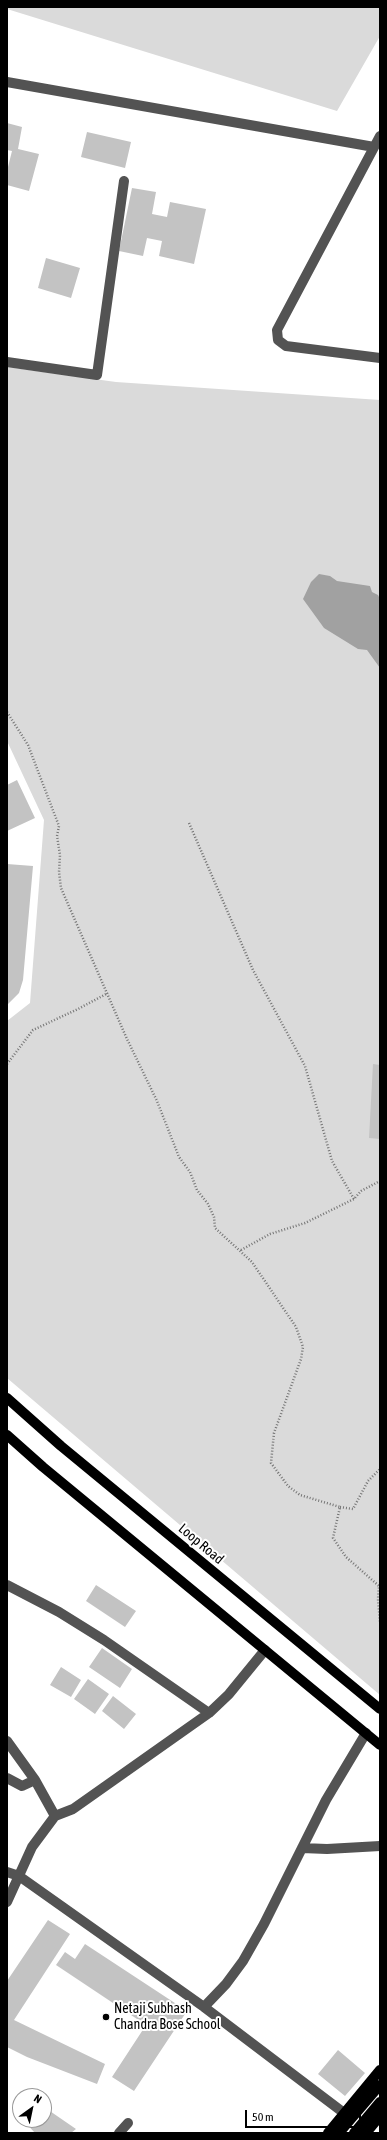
<!DOCTYPE html>
<html>
<head>
<meta charset="utf-8">
<style>
	body { margin:0 }
	#map { position:relative; width:387px; height:2140px; overflow:hidden; background:#fff; font-family:"Asap Condensed",sans-serif }
	canvas { display:block }
	.frame { position:absolute; inset:0; border:8px solid #000; pointer-events:none }
	.north { position:absolute; left:12px; top:2088px; width:40px; height:40px; box-sizing:border-box; background:#fff; border:1px solid #999; border-radius:50%; rotate:33deg; font-size:11px; font-weight:700; line-height:16px; text-align:center; color:#000 }
	.north::after { content:''; display:block; margin:auto; width:14px; height:18px; background:#000; clip-path:polygon(50% 0,100% 100%,50% 72%,0 100%) }
	.scale { position:absolute; left:245px; top:2110px; width:116px; height:18px; box-sizing:border-box; border:2px solid #000; border-top:0; padding-left:5px; font-size:12px; line-height:14px; white-space:nowrap; color:#000; -webkit-text-stroke:3px #fff; paint-order:stroke }
</style>
</head>
<body>
<div id="map">
<canvas width="387" height="2140"></canvas>
<div class="frame"></div>
<div class="north">N</div>
<div class="scale">50 m</div>
</div>
<script>
const ctx = document.querySelector('canvas').getContext('2d');
ctx.lineJoin = 'round';
function fillPath(path, color) { ctx.fillStyle = color; ctx.fill(path, 'evenodd'); }
const shape = rows => new Path2D(rows.map(r => 'M' + r).join(''));
function trace(path, color, width, dash) { ctx.strokeStyle = color; ctx.lineWidth = width; ctx.lineCap = dash ? 'butt' : 'round'; ctx.setLineDash(dash || []); ctx.stroke(path); }
function drawText(font, color, halo, rows, align = 'center') {
  ctx.font = font + ' "Asap Condensed",sans-serif'; ctx.lineWidth = 4; ctx.setLineDash([]); ctx.textBaseline = 'middle'; ctx.strokeStyle = halo; ctx.fillStyle = color; for (const [text, x, y, turn = 0] of rows) {
    ctx.save(); ctx.translate(x, y); ctx.rotate((+turn || 0) * Math.PI / 180); ctx.textAlign = isNaN(turn) ? turn : align; if (halo) ctx.strokeText(text, 0, 0); ctx.fillText(text, 0, 0); ctx.restore();
  }
}
const green = shape([
	[7,7,380,7,380,36,337,111,7,9],
	[7,367,116,382,380,400,380,1695,7,1378,7,1021,30,1003,44,820,7,741]
]);
const water = shape([
	[319,574,330,576,337,581,370,586,372,592,378,595,380,599,380,668,367,650,358,649,324,628,303,599,311,582]
]);
const building = shape([
	[7,123,22,127,18,149,39,154,29,191,7,185,7,171,12,151,7,150],
	[87,132,131,142,125,168,81,157],
	[132,188,156,192,152,214,167,217,170,202,206,209,194,264,159,256,162,241,147,238,143,256,119,251],
	[46,258,80,268,71,298,38,288],
	[17,780,35,818,7,831,7,785],
	[7,864,33,866,23,980,19,993,7,1005],
	[373,1064,380,1065,380,1139,369,1138],
	[96,1585,136,1611,125,1627,86,1601],
	[102,1648,132,1669,120,1688,89,1667],
	[61,1667,81,1680,71,1697,50,1685],
	[88,1679,109,1694,95,1714,74,1699],
	[113,1696,136,1714,124,1729,102,1711],
	[48,1920,70,1934,14,2020,105,2064,97,2084,27,2057,7,2047,7,1981],
	[85,1944,187,2011,134,2091,112,2077,146,2025,56,1965,65,1952,75,1959],
	[338,2050,365,2073,345,2096,318,2074],
	[44,2107,76,2129,71,2133,35,2133,23,2120,44,2120]
]);
const path = shape([
	[7,712,28,745,59,826,57,836,60,855,59,872,61,888,127,1039,157,1101,179,1157,190,1172,197,1190,208,1204,214,1217,215,1228,252,1262,296,1327,303,1347,301,1359,274,1433,271,1463,288,1486,300,1495,340,1507,333,1538,346,1557,379,1586,378,1599,380,1622],
	[189,823,253,970,305,1066,332,1161,354,1199],
	[7,1064,33,1030,78,1009,108,993],
	[241,1250,270,1234,305,1223,354,1199,361,1191,380,1181],
	[340,1507,353,1509,368,1481,380,1469]
]);
const minor = shape([
	[7,82,374,147],
	[380,136,277,330,278,340,286,346,380,358],
	[7,362,97,375,124,181],
	[7,1585,59,1612,104,1640,209,1713],
	[7,1741,35,1780,55,1816],
	[7,1778,22,1786,35,1780],
	[302,1848,327,1849,380,1846],
	[7,1872,19,1876,204,2007,344,2113],
	[7,1902,32,1847,55,1816,73,1809,209,1713,229,1694,265,1650],
	[204,2007,226,1984,243,1961,264,1924,326,1800,366,1733],
	[119,2133,128,2123]
]);
const major = shape([
	[7,1398,61,1446,380,1709],
	[7,1435,43,1467,380,1745],
	[328,2133,380,2070],
	[339,2133,380,2085],
	[354,2133,380,2102],
	[366,2133,380,2116]
]);
const markers = [
	[106,2017,4,"#000"]
];
const streetNames = [
	["Loop Road",201,1544,40]
];
const poiNames = [
	["Netaji Subhash",114,2009],
	["Chandra Bose School",114,2025]
];
fillPath(green, '#dadada');
fillPath(water, '#a1a1a1');
fillPath(building, '#c3c3c3');
trace(path, '#757575', 2.5, [1, 2]);
trace(minor, '#535353', 10);
trace(major, '#000', 10);
for (const [x, y, r, color] of markers) { const dot = new Path2D(); dot.arc(x, y, r, 0, 2 * Math.PI); ctx.fillStyle = color; ctx.fill(dot); trace(dot, '#fff', 1.5); }
drawText('14px', '#000', '#fff', streetNames);
drawText('14px', '#000', '#fff', poiNames, 'left');
</script>
</body>
</html>
